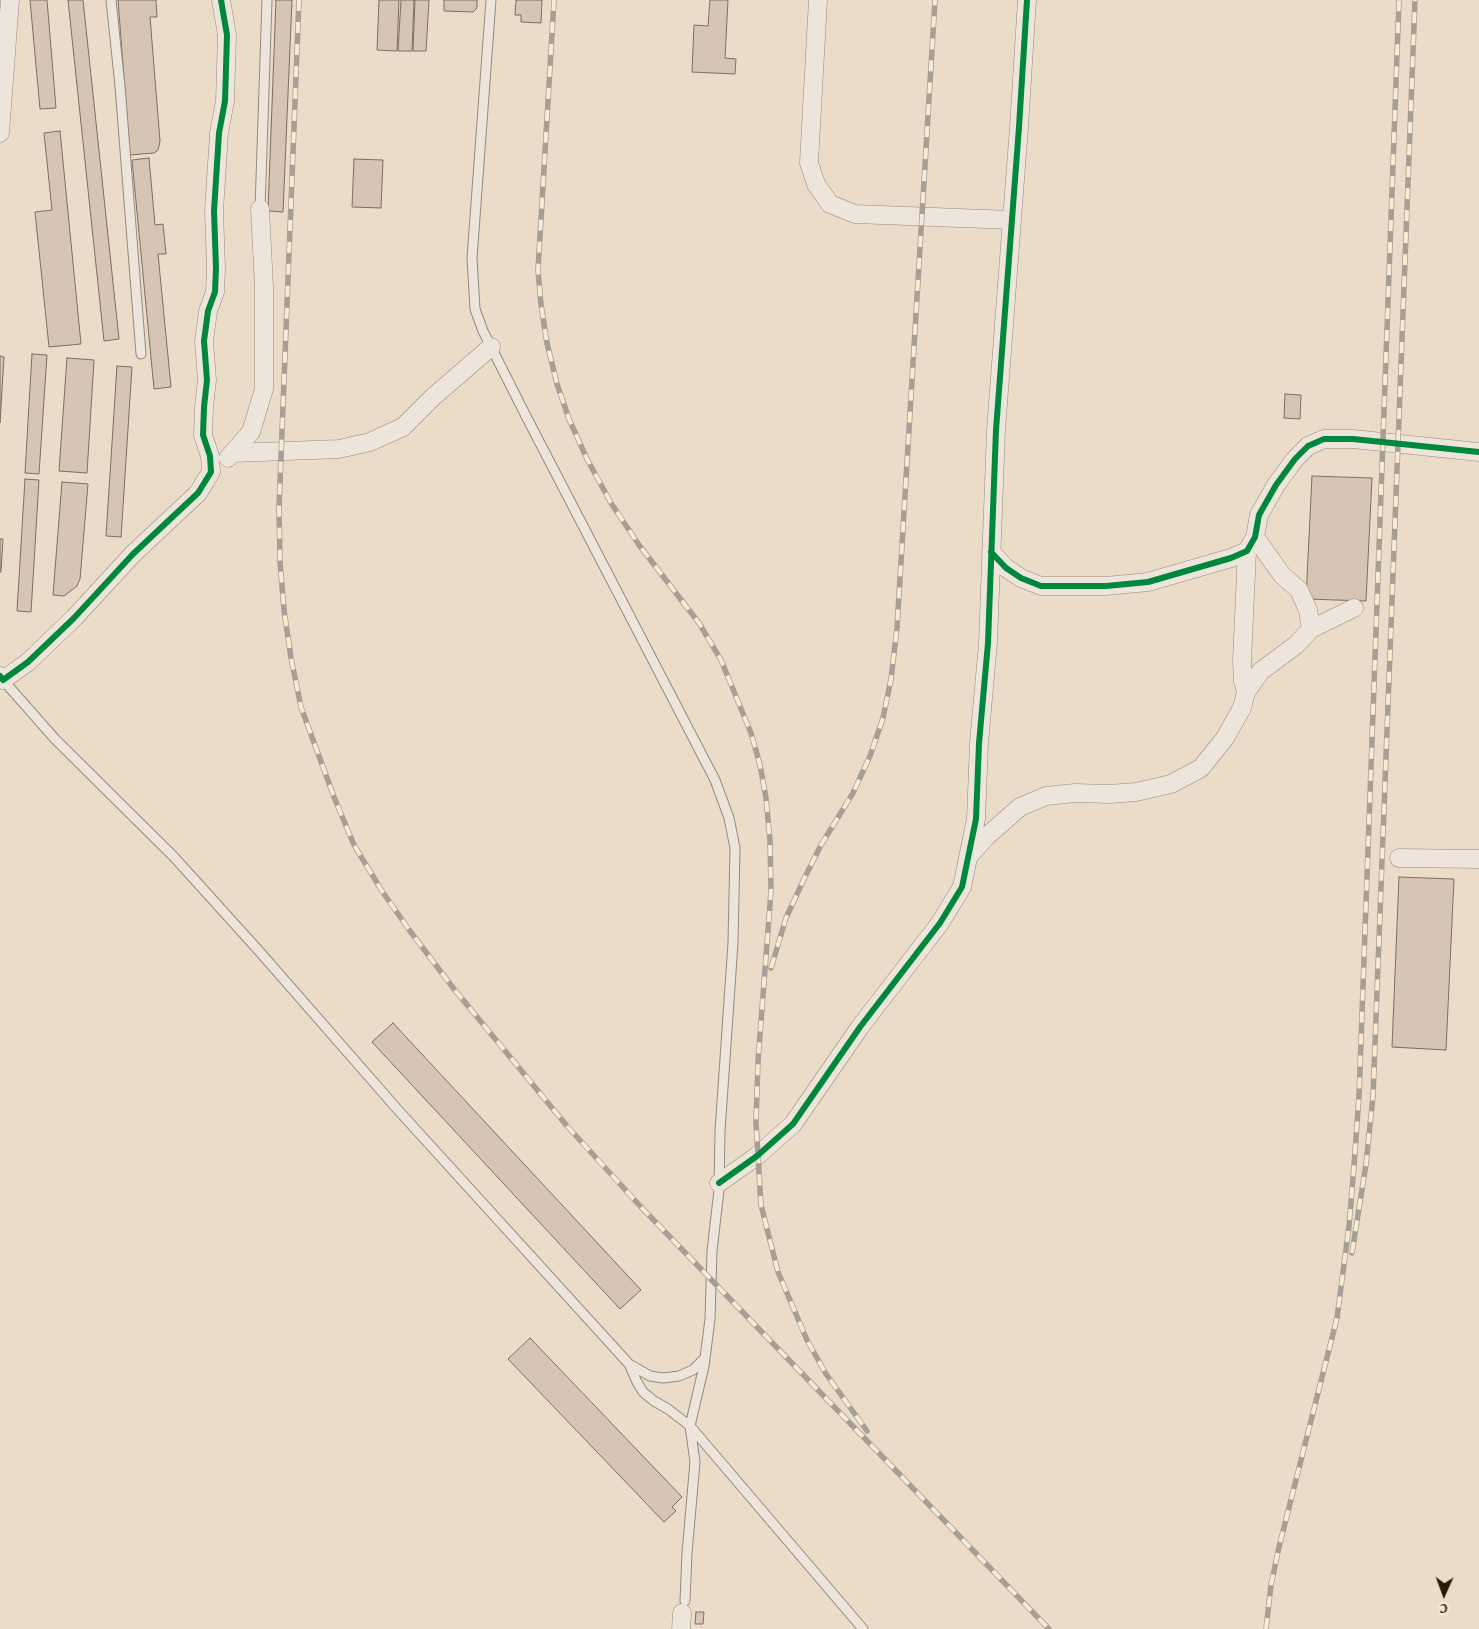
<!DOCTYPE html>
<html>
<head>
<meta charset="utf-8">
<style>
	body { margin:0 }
	#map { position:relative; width:1479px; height:1629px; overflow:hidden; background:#eadcc8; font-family:"Gentium Book Plus",serif }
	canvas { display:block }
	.north { position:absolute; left:1419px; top:1569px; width:50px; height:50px; -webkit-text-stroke:4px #faead2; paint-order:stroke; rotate:182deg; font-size:14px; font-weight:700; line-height:20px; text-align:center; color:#291802 }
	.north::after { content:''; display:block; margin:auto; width:18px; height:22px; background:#291802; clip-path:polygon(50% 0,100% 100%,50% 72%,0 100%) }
</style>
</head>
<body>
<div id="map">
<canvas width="1479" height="1629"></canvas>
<div class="north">С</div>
</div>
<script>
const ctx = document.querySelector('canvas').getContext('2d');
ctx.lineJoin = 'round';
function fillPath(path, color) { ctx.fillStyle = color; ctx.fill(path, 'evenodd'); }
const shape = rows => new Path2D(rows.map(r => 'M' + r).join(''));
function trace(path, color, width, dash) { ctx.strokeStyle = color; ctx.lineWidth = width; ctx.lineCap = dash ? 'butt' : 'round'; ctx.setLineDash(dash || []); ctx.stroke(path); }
const building = shape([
	[30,0,47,0,56,108,40,109,30,0],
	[68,0,83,0,119,339,104,341,68,0],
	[118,0,156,0,157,17,150,17,160,141,158,150,154,153,130,155,118,0],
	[276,0,292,0,283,212,268,211,276,0],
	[379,0,399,0,397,51,377,50,379,0],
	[401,0,414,0,412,51,398,51,401,0],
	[415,0,429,0,426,51,413,51,415,0],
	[444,0,477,0,477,8,473,12,444,11,444,0],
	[516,0,542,0,541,23,521,22,521,15,515,15,516,0],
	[710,0,728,0,725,58,736,59,735,74,692,72,694,25,708,26,710,0],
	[60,131,81,344,49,347,35,212,52,210,44,133,60,131],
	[149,158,155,225,163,224,166,254,158,254,171,387,154,389,132,160,149,158],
	[354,159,383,160,381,208,352,207,354,159],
	[32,354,47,355,39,474,25,473,32,354],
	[0,356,4,357,0,423,0,356],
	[67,358,94,360,87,473,59,471,67,358],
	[117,366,132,367,121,537,106,536,117,366],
	[1285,394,1301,395,1300,419,1284,418,1285,394],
	[1312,476,1372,478,1366,601,1306,599,1312,476],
	[25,479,39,480,31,612,17,611,25,479],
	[62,482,88,484,80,579,77,586,64,596,53,595,62,482],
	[0,539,3,539,1,572,0,572,0,539],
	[1399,877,1454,879,1446,1050,1392,1047,1399,877],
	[393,1023,641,1290,620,1309,372,1042,393,1023],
	[530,1338,682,1497,672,1507,676,1511,664,1522,508,1359,530,1338],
	[696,1612,704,1612,703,1624,695,1624,696,1612]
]);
const service = shape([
	[111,0,120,86,141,354],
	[491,0,472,258,475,309,483,331,528,420,715,780,729,818,735,848,733,943,720,1131,719,1190,712,1251,710,1319,704,1366,690,1426,695,1462,687,1553,685,1601],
	[260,209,267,0],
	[3,680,55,739,174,857,259,951,398,1110,629,1364,637,1382,643,1392,654,1401,668,1409,690,1426,863,1629],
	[629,1364,650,1376,663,1378,679,1376,693,1370,705,1358]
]);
const minor = shape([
	[818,0,809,163,816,184,830,204,855,214,1012,220],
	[0,133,10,0],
	[233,453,339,449,370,442,403,427,433,397,491,347],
	[228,458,251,432,264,389,264,287,260,209],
	[1255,537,1282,575,1299,590,1308,610,1311,629],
	[991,552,1006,568,1021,578,1041,586,1106,586,1148,582,1231,558,1247,551,1255,537,1259,515,1276,485,1295,459,1308,446,1324,439,1353,439,1479,452],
	[0,676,3,680,28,662,74,618,133,554,198,493,211,472,210,456,203,435,204,407,207,380,204,341,208,311,215,292,216,268,214,211,219,133,225,101,227,35,221,0],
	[1246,692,1261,671,1296,645,1311,629,1354,608],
	[970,855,987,836,1020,807,1046,796,1075,793,1109,794,1136,792,1171,784,1201,768,1225,738,1242,708,1246,692,1243,681,1242,661,1247,551],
	[1399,858,1479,859],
	[719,1183,757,1156,793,1124,860,1027,940,923,962,887,976,819,979,743,988,643,996,430,1019,127,1027,0],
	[681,1629,682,1613]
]);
const rail = shape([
	[299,0,279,508,280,562,284,610,291,658,301,707,334,797,354,845,382,891,410,931,454,989,567,1126,641,1207,1049,1629],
	[554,0,538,270,541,305,547,343,557,384,569,419,587,459,611,503,639,545,699,623,721,660,751,733,760,765,766,798,770,841,771,891,758,1061,756,1123,761,1205,778,1272,807,1340,826,1374,867,1431],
	[771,968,786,918,804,879,821,845,853,793,870,756,883,718,891,679,897,628,935,0],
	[1352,1253,1366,1164,1373,1096,1415,0],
	[1266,1629,1271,1585,1279,1547,1337,1318,1349,1226,1354,1166,1359,1096,1399,0]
]);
const cycleway = shape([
	[991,552,1006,568,1021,578,1041,586,1106,586,1148,582,1231,558,1247,551,1255,537,1259,515,1276,485,1295,459,1308,446,1324,439,1353,439,1479,452],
	[0,676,3,680,28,662,74,618,133,554,198,493,211,472,210,456,203,435,204,407,207,380,204,341,208,311,215,292,216,268,214,211,219,133,225,101,227,35,221,0],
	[719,1183,757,1156,793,1124,860,1027,940,923,962,887,976,819,979,743,988,643,996,430,1019,127,1027,0]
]);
fillPath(building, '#d6c4b7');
trace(building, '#796f62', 1);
trace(service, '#948b7d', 11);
trace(minor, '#948b7d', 19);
trace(service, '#ede5dc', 9);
trace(minor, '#ede5dc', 18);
trace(rail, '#a59f95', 5.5);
trace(rail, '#faead2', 4, [11]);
trace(cycleway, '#00873e', 6);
</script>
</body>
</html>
